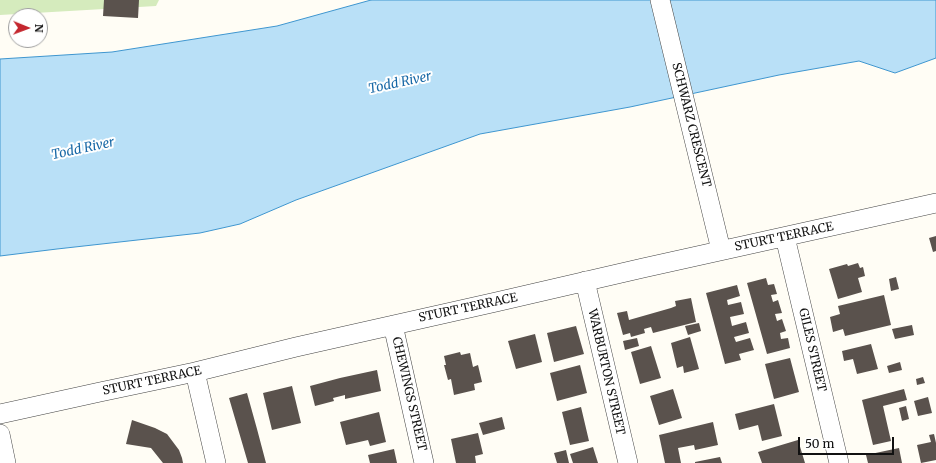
<!DOCTYPE html>
<html>
<head>
<meta charset="utf-8">
<style>
	body { margin:0 }
	#map { position:relative; width:936px; height:463px; overflow:hidden; background:#fffdf5; font-family:Merriweather,serif }
	canvas { display:block }
	.north { position:absolute; left:8px; top:8px; width:40px; height:40px; box-sizing:border-box; background:#fff; border:1px solid #a0a0a0; border-radius:50%; rotate:91deg; font-size:11px; font-weight:700; line-height:16px; text-align:center; color:#111 }
	.north::after { content:''; display:block; margin:auto; width:14px; height:18px; background:#c4262e; clip-path:polygon(50% 0,100% 100%,50% 72%,0 100%) }
	.scale { position:absolute; left:798px; top:437px; width:96px; height:18px; box-sizing:border-box; border:2px solid #111; border-top:0; padding-left:5px; font-size:12px; line-height:14px; white-space:nowrap; color:#111; -webkit-text-stroke:3px #fff; paint-order:stroke }
</style>
</head>
<body>
<div id="map">
<canvas width="936" height="463"></canvas>
<div class="north">N</div>
<div class="scale">50 m</div>
</div>
<script>
const ctx = document.querySelector('canvas').getContext('2d');
ctx.lineJoin = 'round';
function fillPath(path, color) { ctx.fillStyle = color; ctx.fill(path, 'evenodd'); }
const shape = rows => new Path2D(rows.map(r => 'M' + r).join(''));
function trace(path, color, width, dash) { ctx.strokeStyle = color; ctx.lineWidth = width; ctx.lineCap = dash ? 'butt' : 'round'; ctx.setLineDash(dash || []); ctx.stroke(path); }
function drawText(font, color, halo, rows, align = 'center') {
  ctx.font = font + ' Merriweather,serif'; ctx.lineWidth = 4; ctx.setLineDash([]); ctx.textBaseline = 'middle'; ctx.strokeStyle = halo; ctx.fillStyle = color; for (const [text, x, y, turn = 0] of rows) {
    ctx.save(); ctx.translate(x, y); ctx.rotate((+turn || 0) * Math.PI / 180); ctx.textAlign = isNaN(turn) ? turn : align; if (halo) ctx.strokeText(text, 0, 0); ctx.fillText(text, 0, 0); ctx.restore();
  }
}
const green = shape([
	[0,0,159,0,156,6,0,15]
]);
const water = shape([
	[371,0,936,0,936,58,895,73,859,61,779,75,630,107,480,134,296,200,240,224,200,233,57,249,0,256,0,59,112,52,277,26,371,0]
]);
const building = shape([
	[104,0,139,0,138,18,103,16],
	[936,236,936,251,933,252,929,238],
	[858,263,860,268,863,267,865,276,858,278,862,292,838,299,829,269,847,264,848,266],
	[896,277,899,289,891,291,889,279],
	[766,278,768,285,774,284,777,294,771,295,773,302,778,300,782,313,775,314,777,321,782,319,786,331,780,333,781,339,788,338,790,348,767,354,747,283],
	[737,285,740,296,727,300,728,305,741,302,744,314,730,317,732,326,746,322,749,333,734,337,736,342,750,338,754,350,739,354,741,360,725,364,706,293],
	[884,295,891,325,845,336,843,329,833,332,830,317,840,314,838,306],
	[691,298,696,322,653,333,651,327,644,329,645,333,631,337,630,333,623,335,617,313,627,311,629,320,671,308,676,306,675,301],
	[699,323,701,331,688,335,685,326],
	[912,325,914,335,895,339,892,329],
	[576,326,584,354,554,362,547,333],
	[535,334,542,362,516,369,508,341],
	[690,337,699,369,684,373,683,366,677,368,671,343],
	[637,338,639,346,625,350,623,341],
	[871,344,878,369,857,374,853,359,844,361,842,351],
	[651,346,661,378,640,384,631,352],
	[460,352,461,355,470,353,473,367,478,365,482,382,474,384,475,390,454,395,451,379,448,380,444,365,446,365,444,356],
	[790,358,799,392,774,399,765,364],
	[900,362,902,370,889,373,887,366],
	[580,365,587,393,557,401,550,373],
	[377,370,381,391,345,399,345,395,333,398,334,401,315,406,310,386,340,378],
	[923,377,925,383,917,385,916,379],
	[292,386,301,423,272,430,263,393],
	[673,389,682,418,659,425,650,396],
	[904,389,907,400,883,406,891,441,873,445,862,400],
	[247,393,257,429,266,463,248,463,229,398],
	[928,397,932,413,918,416,914,401],
	[774,404,782,436,762,441,758,425,739,430,735,414],
	[906,406,909,419,902,421,899,408],
	[581,407,589,441,570,445,562,412],
	[379,412,386,442,370,446,368,440,346,445,340,422],
	[502,417,505,429,483,435,479,423],
	[132,420,155,428,167,434,179,450,182,458,183,463,163,463,151,448,126,444],
	[713,422,718,445,695,450,694,445,678,448,681,463,665,463,659,435],
	[478,433,483,454,475,456,476,463,456,463,451,439],
	[934,434,936,443,936,460,921,463,917,445,931,442,929,435],
	[798,440,805,463,762,463,758,452],
	[593,447,598,463,573,463,570,454],
	[899,448,902,463,868,463,866,455],
	[394,449,397,463,370,463,368,455],
	[566,450,569,463,557,463,554,453],
	[720,457,722,463,695,463,695,462]
]);
const minor = shape([
	[660,0,721,250],
	[785,237,839,463],
	[585,281,628,463],
	[393,325,424,463],
	[195,372,216,463],
	[0,414,100,392,195,372,296,347,496,302,643,268,936,203],
	[0,434,6,463]
]);
const streetNames = [
	["SCHWARZ CRESCENT",691,125,76],
	["STURT TERRACE",784,237,-12],
	["STURT TERRACE",468,308,-12],
	["GILES STREET",812,350,77],
	["WARBURTON STREET",606,372,77],
	["STURT TERRACE",152,381,-12],
	["CHEWINGS STREET",409,394,77]
];
const waterNames = [
	["Todd River",400,83,-12],
	["Todd River",83,149,-12]
];
fillPath(green, '#d5ebbd');
fillPath(water, '#b9e0f7');
trace(water, '#3f96cf', 1);
fillPath(building, '#5a524d');
trace(minor, '#444', 20);
trace(minor, '#fff', 19);
drawText('12px', '#111', '#fff', streetNames);
drawText('italic 13px', '#1768a6', '#fff', waterNames);
</script>
</body>
</html>
